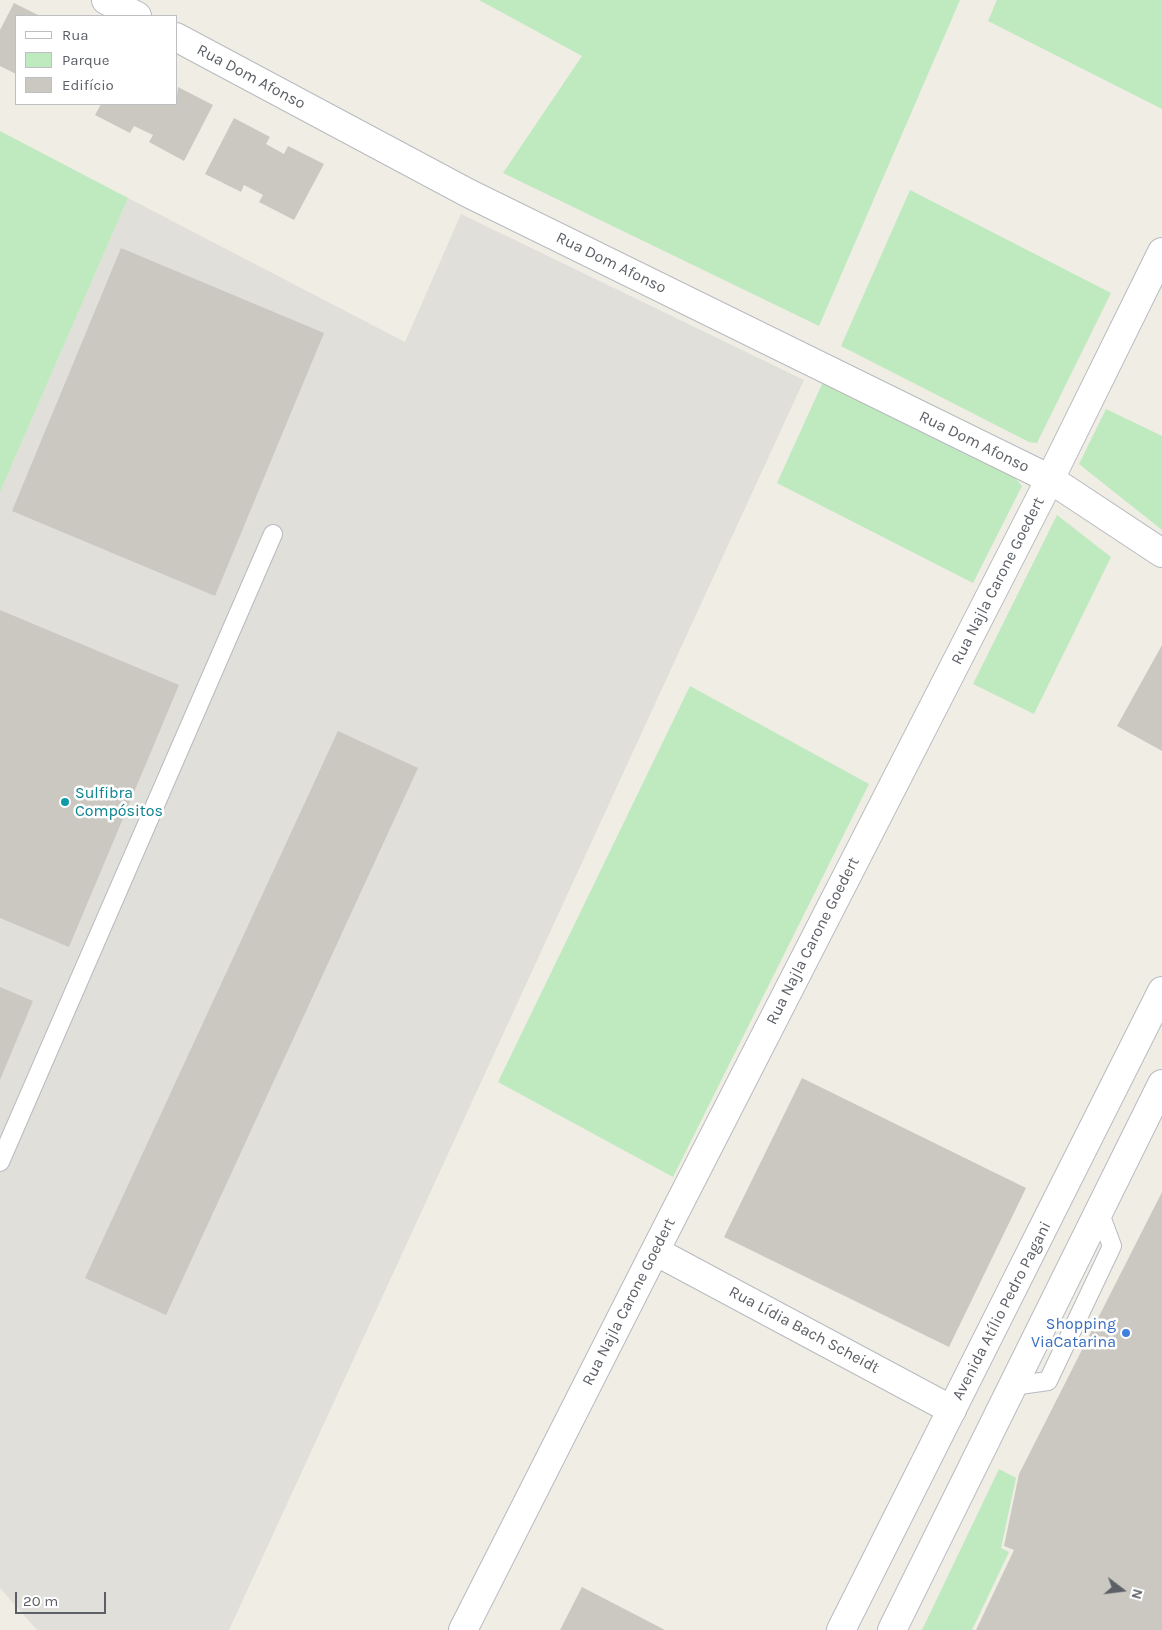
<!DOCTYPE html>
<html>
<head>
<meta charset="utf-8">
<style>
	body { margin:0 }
	#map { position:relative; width:1162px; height:1630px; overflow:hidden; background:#f0ede4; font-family:Karla,sans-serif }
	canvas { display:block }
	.legend { position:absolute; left:15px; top:15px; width:162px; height:90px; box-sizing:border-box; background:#fff; border:1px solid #bebfc2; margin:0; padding:6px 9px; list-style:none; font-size:15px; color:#5c6066 }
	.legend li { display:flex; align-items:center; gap:10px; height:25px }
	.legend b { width:25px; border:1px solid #bebfc2 }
	.north { position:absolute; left:1097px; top:1565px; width:50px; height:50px; -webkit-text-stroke:4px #fff; paint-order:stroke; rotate:105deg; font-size:14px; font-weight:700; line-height:20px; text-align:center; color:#5c6066 }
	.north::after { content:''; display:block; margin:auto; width:18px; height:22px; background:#5c6066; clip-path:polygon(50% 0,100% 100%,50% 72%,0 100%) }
	.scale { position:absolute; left:15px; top:1592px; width:91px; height:22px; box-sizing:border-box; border:2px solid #5c6066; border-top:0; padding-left:6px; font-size:15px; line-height:18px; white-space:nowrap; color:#5c6066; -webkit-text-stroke:4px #fff; paint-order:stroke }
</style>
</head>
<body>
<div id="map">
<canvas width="1162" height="1630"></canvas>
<ul class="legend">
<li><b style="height:6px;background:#fff"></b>Rua</li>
<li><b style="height:14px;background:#bfe9bf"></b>Parque</li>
<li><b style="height:14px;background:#cbc8c1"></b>Edifício</li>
</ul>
<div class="north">N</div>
<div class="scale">20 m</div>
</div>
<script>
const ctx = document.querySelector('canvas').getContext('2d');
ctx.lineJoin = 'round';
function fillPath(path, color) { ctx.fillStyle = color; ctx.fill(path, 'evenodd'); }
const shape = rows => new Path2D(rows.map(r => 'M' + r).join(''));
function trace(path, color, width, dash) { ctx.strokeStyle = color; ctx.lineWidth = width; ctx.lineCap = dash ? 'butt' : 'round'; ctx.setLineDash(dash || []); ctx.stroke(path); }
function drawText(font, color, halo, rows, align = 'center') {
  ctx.font = font + ' Karla,sans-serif'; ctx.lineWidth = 5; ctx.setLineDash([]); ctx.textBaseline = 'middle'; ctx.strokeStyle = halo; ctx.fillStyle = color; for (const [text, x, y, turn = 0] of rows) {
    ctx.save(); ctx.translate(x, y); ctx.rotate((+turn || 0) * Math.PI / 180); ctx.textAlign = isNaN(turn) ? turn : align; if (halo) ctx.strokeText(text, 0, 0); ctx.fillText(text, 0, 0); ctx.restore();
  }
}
const industrial = shape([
	[128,198,405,342,461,214,804,380,229,1630,37,1630,0,1588,0,492]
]);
const green = shape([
	[479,0,960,0,819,326,503,173,582,56],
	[997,0,1162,0,1162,109,988,21],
	[0,131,128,198,0,492],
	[910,190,1111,293,1037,443,1029,442,841,346],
	[834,383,1009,471,1022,486,973,583,777,483,822,384],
	[1106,409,1162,436,1162,530,1079,464],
	[1057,515,1111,557,1034,714,973,684],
	[690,686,869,784,673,1177,498,1082],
	[999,1469,1016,1478,1001,1548,1009,1552,972,1630,922,1630]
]);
const building = shape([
	[14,3,40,16,16,16,16,74,0,66,0,30],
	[178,87,213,105,184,161,149,142,153,135,134,126,130,133,95,115,101,104,176,104],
	[234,118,270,137,266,144,284,154,288,146,324,164,294,220,259,202,263,195,244,185,241,192,205,174],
	[121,248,324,333,215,596,12,511],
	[0,610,179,685,69,947,0,918],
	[1162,645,1162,751,1117,726],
	[338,731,418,768,166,1315,85,1278],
	[0,987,33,1001,0,1080],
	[802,1078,1026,1188,949,1347,724,1237],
	[1162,1192,1162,1630,976,1630,1014,1550,1004,1546,1019,1474],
	[582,1587,665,1630,560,1630]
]);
const lane = shape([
	[0,1162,273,534],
	[1013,1386,1048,1381,1112,1246,1099,1211]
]);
const street = shape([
	[106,0,137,16],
	[176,37,468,193,1050,479,1162,553],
	[655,1251,952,1410],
	[463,1630,655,1251,1050,479,1162,252]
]);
const secondary = shape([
	[841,1630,1162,991],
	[892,1630,1162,1084]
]);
const markers = [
	[65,802,5,"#0f9aa8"],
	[1126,1333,5,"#3f7fe0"]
];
const streetNames = [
	["Rua Dom Afonso",251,77,28],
	["Rua Dom Afonso",611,263,26],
	["Rua Dom Afonso",974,442,26],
	["Rua Najla Carone Goedert",998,581,-63],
	["Rua Najla Carone Goedert",813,941,-63],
	["Rua Najla Carone Goedert",629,1302,-63],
	["Avenida Atílio Pedro Pagani",1002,1311,-63],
	["Rua Lídia Bach Scheidt",804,1330,28]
];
const cultureNames = [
	["Sulfibra",75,793],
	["Compósitos",75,811]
];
const shopNames = [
	["Shopping",1116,1324],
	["ViaCatarina",1116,1342]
];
fillPath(industrial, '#e0dfd9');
fillPath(green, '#bfe9bf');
fillPath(building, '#cbc8c1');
trace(lane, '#b7babf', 20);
trace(street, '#b7babf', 30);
trace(secondary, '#b8bbc1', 30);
trace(lane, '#fff', 18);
trace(street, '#fff', 28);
trace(secondary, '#fff', 28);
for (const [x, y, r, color] of markers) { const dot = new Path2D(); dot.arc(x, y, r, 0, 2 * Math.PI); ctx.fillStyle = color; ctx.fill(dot); trace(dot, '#fff', 2); }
drawText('16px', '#5c6066', '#fff', streetNames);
drawText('16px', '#0d838f', '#fff', cultureNames, 'left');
drawText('16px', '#366cbe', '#fff', shopNames, 'right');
</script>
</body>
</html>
